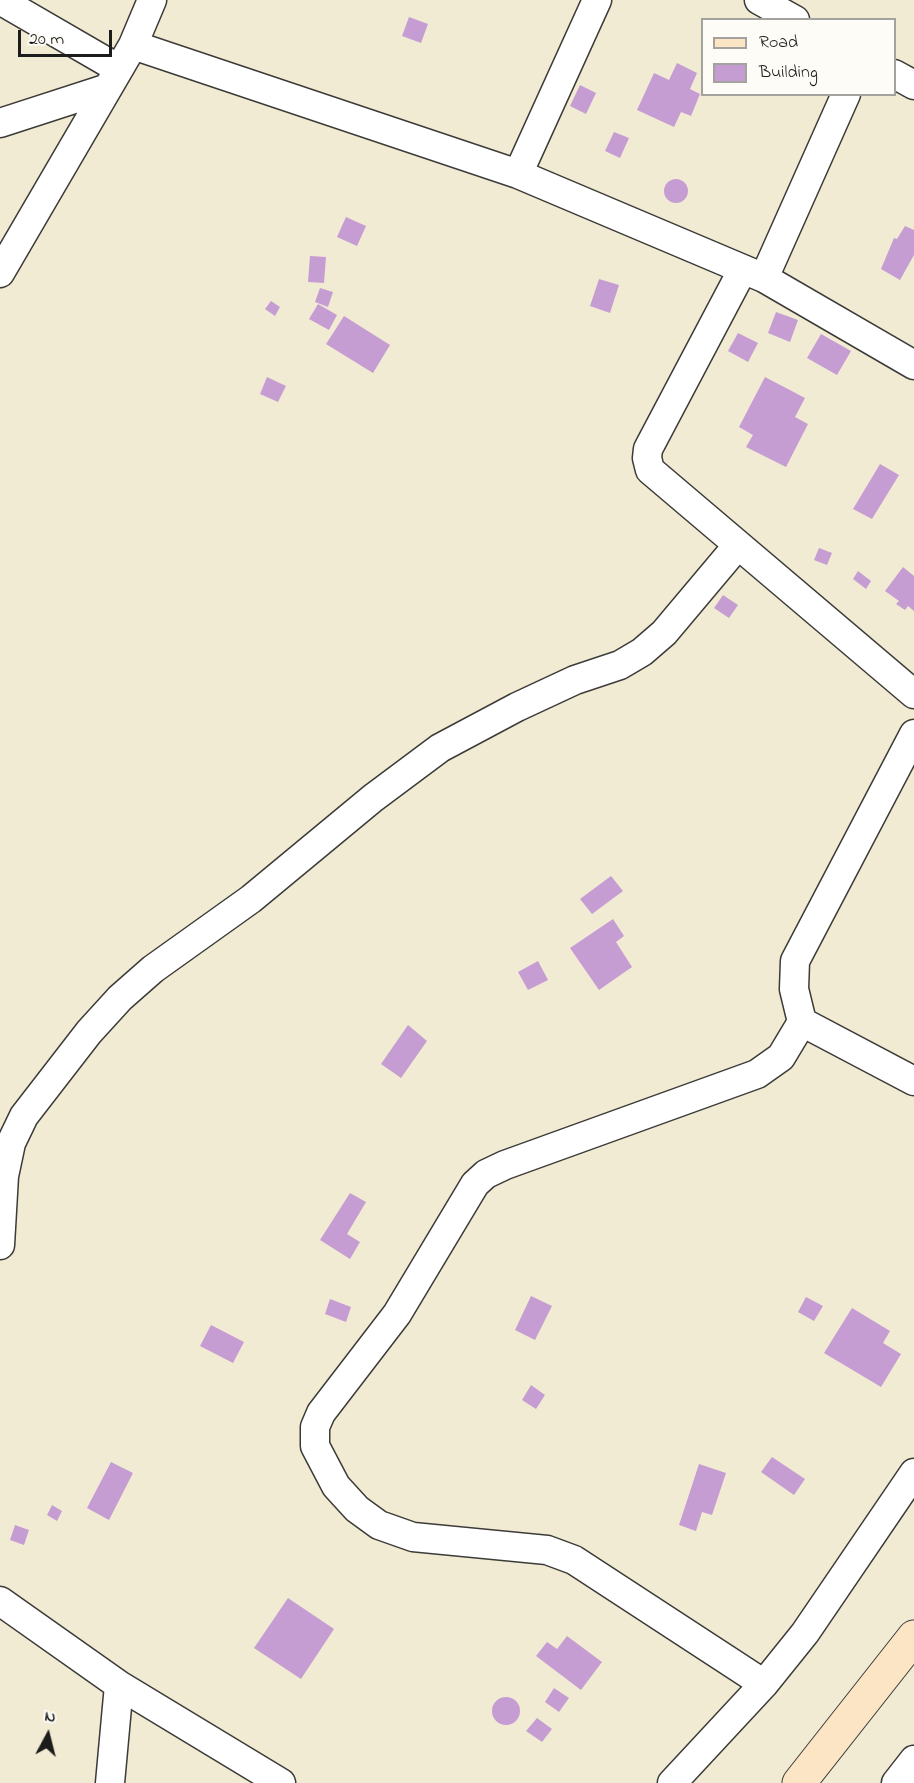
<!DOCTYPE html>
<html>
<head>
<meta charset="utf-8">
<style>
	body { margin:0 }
	#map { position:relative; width:914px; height:1783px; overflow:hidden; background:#f1ebd4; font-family:"Indie Flower",sans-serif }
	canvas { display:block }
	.legend { position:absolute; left:701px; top:18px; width:195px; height:78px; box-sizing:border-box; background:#fdfcf7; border:2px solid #a3a29f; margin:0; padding:8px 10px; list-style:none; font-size:18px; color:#1c1c1c }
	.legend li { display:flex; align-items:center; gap:12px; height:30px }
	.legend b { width:30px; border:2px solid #a3a29f }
	.north { position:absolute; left:18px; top:1705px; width:60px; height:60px; -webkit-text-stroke:4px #fdfcf7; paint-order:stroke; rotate:7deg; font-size:16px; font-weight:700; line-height:24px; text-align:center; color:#1c1c1c }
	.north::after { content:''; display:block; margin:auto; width:21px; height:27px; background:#1c1c1c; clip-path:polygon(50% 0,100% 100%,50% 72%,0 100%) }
	.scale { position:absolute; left:18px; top:30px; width:94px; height:27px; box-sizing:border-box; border:3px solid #1c1c1c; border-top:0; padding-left:8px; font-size:18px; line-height:21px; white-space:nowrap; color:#1c1c1c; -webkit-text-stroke:4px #fdfcf7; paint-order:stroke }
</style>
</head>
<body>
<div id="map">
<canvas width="914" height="1783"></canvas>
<ul class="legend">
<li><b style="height:8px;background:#fce5c4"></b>Road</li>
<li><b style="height:16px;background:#c69dd2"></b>Building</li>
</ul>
<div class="north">N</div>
<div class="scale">20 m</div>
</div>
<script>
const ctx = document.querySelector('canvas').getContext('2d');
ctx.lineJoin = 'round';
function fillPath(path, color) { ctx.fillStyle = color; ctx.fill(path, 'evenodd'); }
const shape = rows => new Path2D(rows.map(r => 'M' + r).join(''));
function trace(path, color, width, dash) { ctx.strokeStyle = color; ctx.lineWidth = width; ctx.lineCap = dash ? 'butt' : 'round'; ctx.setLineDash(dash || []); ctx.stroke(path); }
const building = shape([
	[409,17,428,24,421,43,402,36],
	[677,63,697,73,690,89,700,94,691,116,681,112,674,127,637,110,654,73,669,80],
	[580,85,596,93,586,114,570,106],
	[614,132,629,138,620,158,605,151],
	'664 191a12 12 0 1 1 24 0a12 12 0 1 1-24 0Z',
	[346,217,366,226,357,246,337,237],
	[905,226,914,230,914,255,900,280,881,269,894,238,897,239],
	[310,256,326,257,324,283,308,282],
	[599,279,619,285,610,313,590,306],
	[320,288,333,292,328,307,315,302],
	[271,301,280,307,275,316,265,309],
	[318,304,337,315,329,330,309,319],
	[776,312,798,320,790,342,768,333],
	[344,316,390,345,373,373,326,344],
	[738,333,758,343,748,362,728,351],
	[821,334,851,351,837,375,807,358],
	[267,377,286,386,278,402,260,394],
	[765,377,805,398,795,417,808,424,786,467,746,447,753,435,739,427],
	[880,464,899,475,872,519,853,509],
	[819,548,832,553,827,565,814,560],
	[903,567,914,576,914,611,908,606,905,610,896,604,899,601,885,591],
	[858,571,871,581,866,589,853,579],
	[723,595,738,605,729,618,714,608],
	[611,876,623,891,592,914,580,899],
	[613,919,624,936,616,942,632,967,599,990,570,948],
	[538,961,548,980,528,990,518,972],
	[408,1025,427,1041,401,1078,381,1064],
	[350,1193,366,1202,347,1234,360,1242,350,1259,320,1240],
	[531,1296,552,1306,535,1340,515,1330],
	[806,1297,823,1306,814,1321,798,1312],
	[330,1299,351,1307,346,1322,325,1314],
	[852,1308,890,1331,883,1343,901,1354,881,1387,824,1353],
	[211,1325,244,1342,233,1363,200,1346],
	[531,1385,545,1395,536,1409,522,1400],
	[772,1457,805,1479,794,1495,761,1472],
	[111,1462,133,1473,109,1520,87,1508],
	[699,1464,726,1473,712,1515,702,1512,696,1531,679,1525],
	[52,1505,62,1511,57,1521,47,1515],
	[15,1525,29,1530,24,1545,10,1540],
	[288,1598,334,1629,301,1679,254,1648],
	[567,1636,602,1662,581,1690,536,1656,547,1642,557,1649],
	[554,1688,569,1698,559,1712,545,1702],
	'492 1711a14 14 0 1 1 28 0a14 14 0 1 1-28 0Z',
	[537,1718,552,1729,542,1742,526,1731]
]);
const minor = shape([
	[0,0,119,69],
	[759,0,795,20],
	[133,45,518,174,764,278,914,365],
	[894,74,914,85],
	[0,123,108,88],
	[518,174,597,0],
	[743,269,648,449,647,458,650,470,914,694],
	[0,273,133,45,152,0],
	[764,278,846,94],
	[914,734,795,961,794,989,802,1022,914,1081],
	[0,1245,4,1176,11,1143,24,1116,89,1032,120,998,153,969,251,899,373,798,440,748,517,707,575,680,620,665,642,652,664,633,738,545],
	[0,1601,119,1685,281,1783],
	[764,1684,574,1560,547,1550,413,1537,379,1525,357,1509,336,1486,315,1446,315,1427,321,1413,397,1314,475,1184,486,1174,505,1165,757,1074,781,1057,802,1022],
	[110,1783,119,1685],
	[672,1783,764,1684,805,1633,914,1473],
	[896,1783,914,1760]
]);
const secondary = shape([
	[799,1783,914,1637]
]);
fillPath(building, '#c69dd2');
trace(minor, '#3c3b38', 31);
trace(secondary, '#3c3b38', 35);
trace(minor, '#fff', 28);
trace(secondary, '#fce5c4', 33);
</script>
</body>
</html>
